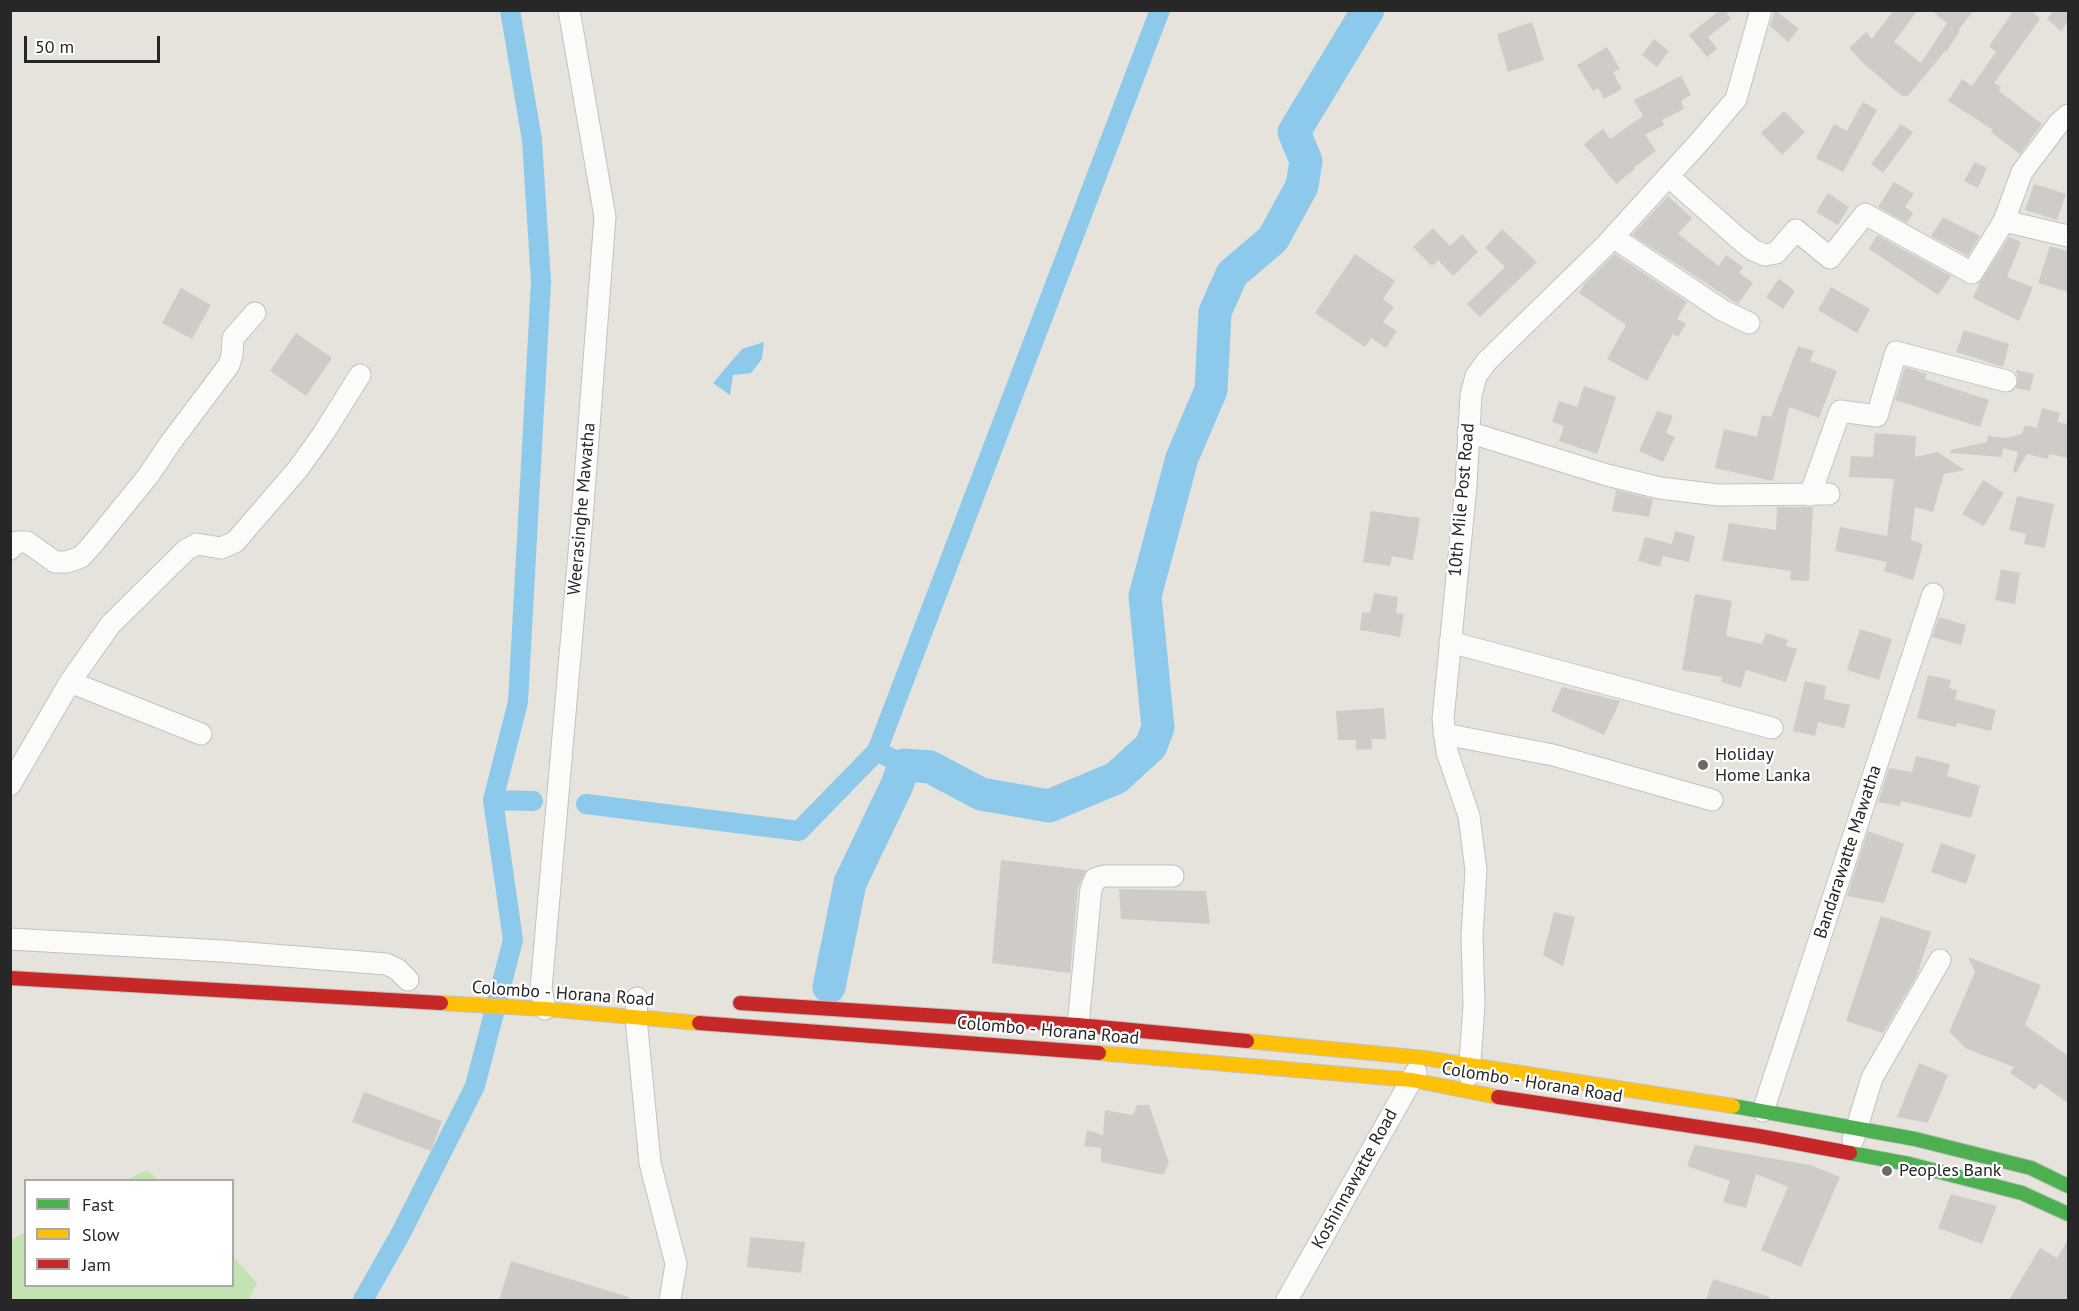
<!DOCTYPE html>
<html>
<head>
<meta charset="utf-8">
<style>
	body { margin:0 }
	#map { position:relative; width:2079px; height:1311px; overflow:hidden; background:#e6e3dc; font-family:"PT Sans",sans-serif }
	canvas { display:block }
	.frame { position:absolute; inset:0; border:12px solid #272727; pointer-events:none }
	.legend { position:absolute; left:24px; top:1179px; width:210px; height:108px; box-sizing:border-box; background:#fff; border:2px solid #a9a9a9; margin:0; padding:8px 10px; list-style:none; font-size:18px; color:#272727 }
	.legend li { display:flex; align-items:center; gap:12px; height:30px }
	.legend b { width:30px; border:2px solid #a9a9a9 }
	.scale { position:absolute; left:24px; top:36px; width:136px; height:27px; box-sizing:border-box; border:3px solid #272727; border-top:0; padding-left:8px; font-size:18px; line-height:21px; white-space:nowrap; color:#272727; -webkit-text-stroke:4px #fff; paint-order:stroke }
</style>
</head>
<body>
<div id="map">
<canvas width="2079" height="1311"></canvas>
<div class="frame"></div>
<ul class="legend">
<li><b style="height:8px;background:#4caf50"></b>Fast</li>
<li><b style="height:8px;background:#ffc107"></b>Slow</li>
<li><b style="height:8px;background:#c62828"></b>Jam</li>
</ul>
<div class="scale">50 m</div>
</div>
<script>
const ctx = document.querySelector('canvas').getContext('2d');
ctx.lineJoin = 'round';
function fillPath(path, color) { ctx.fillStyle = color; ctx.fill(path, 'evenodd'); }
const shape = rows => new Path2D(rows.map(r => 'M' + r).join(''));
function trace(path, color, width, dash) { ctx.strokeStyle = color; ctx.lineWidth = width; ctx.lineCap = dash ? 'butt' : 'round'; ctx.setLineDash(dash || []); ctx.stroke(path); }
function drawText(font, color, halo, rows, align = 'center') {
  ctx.font = font + ' "PT Sans",sans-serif'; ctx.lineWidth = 4.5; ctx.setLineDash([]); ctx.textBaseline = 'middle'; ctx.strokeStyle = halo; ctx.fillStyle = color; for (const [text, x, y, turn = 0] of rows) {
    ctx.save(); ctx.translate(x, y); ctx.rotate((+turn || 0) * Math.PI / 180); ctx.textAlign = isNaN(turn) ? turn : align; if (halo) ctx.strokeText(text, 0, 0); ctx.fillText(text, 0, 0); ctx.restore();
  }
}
const green = shape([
	[147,1170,158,1180,126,1180],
	[25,1232,26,1286,232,1286,233,1257,257,1283,248,1300,11,1300,11,1240]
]);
const water = shape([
	[764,342,762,359,751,373,733,375,730,395,713,383,742,349]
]);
const canal = shape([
	[904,765,877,751,1160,10],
	[493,800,533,801],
	[586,804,799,831,877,751],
	[363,1300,401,1233,475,1086,513,940,493,800,518,702,541,282,532,140,510,10]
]);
const river = shape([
	[829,987,850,883,897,785,904,765,930,767,981,794,1049,806,1116,778,1151,746,1158,727,1145,596,1182,458,1211,390,1215,312,1232,274,1273,239,1302,186,1306,161,1294,132,1368,10]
]);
const building = shape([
	[1720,10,1725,10,1731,19,1708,37,1717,49,1707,57,1689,35],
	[1775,10,1799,29,1788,42,1770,26],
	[1894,10,1918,10,1894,42,1921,63,1947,23,1931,10,1974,10,1958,30,1960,31,1946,52,1945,51,1908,96,1902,96,1865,65,1849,48,1866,32,1872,39],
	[2014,10,2031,10,2040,19,1994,83,2001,87,1999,91,2042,124,2020,154,1991,132,1993,130,1948,101,1962,79,1972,86,1996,52,1989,46],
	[2054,10,2068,10,2068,21,2061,31,2047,19],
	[1532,22,1544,60,1508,72,1497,34],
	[1654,39,1669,51,1657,67,1642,55],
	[1607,47,1620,69,1613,72,1622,89,1604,99,1598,88,1593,91,1577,65],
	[1681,76,1691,95,1681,101,1684,109,1662,120,1664,125,1645,135,1656,151,1633,168,1635,169,1616,184,1584,144,1603,129,1610,139,1643,116,1634,100],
	[1863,102,1877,110,1843,172,1816,158,1834,124,1847,131],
	[1784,111,1805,132,1782,155,1761,133],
	[1901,124,1913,132,1883,173,1871,164],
	[1975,162,1987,168,1978,188,1964,181],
	[1894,182,1914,194,1905,207,1913,213,1907,223,1878,207],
	[2034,184,2066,194,2057,220,2025,210],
	[1828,193,1849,207,1838,225,1816,212],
	[1668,196,1692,218,1678,234,1719,266,1726,255,1743,267,1739,273,1753,283,1738,304,1632,235],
	[1943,217,1980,236,1968,256,1931,236],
	[1433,228,1450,246,1462,234,1478,252,1453,276,1438,260,1432,266,1413,247],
	[1502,229,1537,262,1480,317,1467,304,1505,267,1485,248],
	[1877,235,1951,276,1938,295,1869,249],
	[2009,237,2021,242,2007,277,2033,287,2019,321,1973,298,1980,282],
	[2050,246,2068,251,2068,292,2038,283],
	[1355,254,1395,281,1383,299,1394,307,1383,322,1397,331,1386,348,1371,338,1365,347,1315,313],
	[1615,254,1687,302,1677,319,1686,324,1678,337,1673,334,1647,381,1607,359,1626,325,1579,293,1585,283],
	[1779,279,1795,291,1783,309,1766,297],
	[1831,287,1870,309,1857,333,1818,310],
	[181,288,211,305,192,339,162,323],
	[1964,330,2009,344,2003,367,1956,352],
	[296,333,332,358,306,396,270,371],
	[1798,346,1814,351,1810,361,1837,371,1819,418,1789,407,1773,481,1715,468,1724,429,1757,437,1762,415,1771,417],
	[1905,367,1927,374,1925,379,1989,400,1980,427,1895,400],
	[2016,370,2034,374,2030,391,2016,388,2018,378],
	[1584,386,1616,397,1597,454,1559,441,1564,426,1552,422,1559,401,1577,407],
	[2042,408,2060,413,2058,422,2068,424,2068,458,2049,454,2048,459,2027,454,2016,473,2013,471,2018,452,2003,448,2002,457,1951,453,1950,450,1987,442,1988,436,2006,438,2022,434,2025,425,2037,428],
	[1657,411,1673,416,1666,433,1675,437,1663,462,1639,451],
	[1875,433,1916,436,1915,457,1937,452,1965,470,1944,474,1933,512,1915,507,1911,540,1923,544,1913,580,1884,571,1887,562,1835,551,1840,527,1887,536,1894,479,1849,477,1851,456,1873,457],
	[1983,480,2004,493,1984,526,1962,514],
	[1616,490,1653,499,1649,517,1612,511],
	[2017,496,2054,504,2045,548,2024,544,2026,534,2009,530],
	[1777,507,1813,507,1809,581,1790,580,1791,571,1722,561,1729,523,1776,530],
	[1371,511,1420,518,1413,560,1392,556,1390,566,1363,562],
	[1675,531,1695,536,1689,562,1663,556,1660,567,1638,561,1645,537,1672,544],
	[2001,569,2020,573,2015,604,1995,600],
	[1374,593,1398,597,1396,613,1404,614,1400,637,1360,630,1362,612,1370,613],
	[1695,594,1732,601,1726,636,1762,644,1766,633,1788,640,1786,646,1797,649,1786,682,1746,670,1741,688,1721,682,1722,677,1682,670],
	[1939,617,1966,625,1961,645,1932,637],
	[1860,629,1892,639,1879,680,1847,670],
	[1928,675,1951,680,1949,688,1957,690,1955,699,1996,710,1991,731,1957,723,1956,727,1917,718],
	[1805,681,1826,686,1824,699,1850,705,1844,728,1818,722,1815,736,1793,731],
	[1562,687,1620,701,1604,735,1551,711],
	[1384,708,1386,739,1371,739,1372,749,1356,750,1356,740,1338,740,1336,711],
	[1916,756,1950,764,1947,776,1980,786,1971,818,1901,801,1900,806,1878,802,1889,768,1912,772],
	[1868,831,1904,844,1884,903,1847,896],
	[1941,843,1976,855,1966,884,1931,872],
	[1001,860,1086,870,1078,888,1070,973,992,963],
	[1119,889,1206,891,1210,924,1121,919],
	[1554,912,1575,917,1563,966,1543,955],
	[1881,916,1931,932,1917,975,1883,1033,1846,1021],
	[1968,957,2041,985,2025,1025,2068,1056,2068,1103,2040,1083,2035,1090,2010,1073,2014,1067,1967,1049,1949,1032,1975,972],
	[1919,1063,1948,1075,1928,1123,1897,1117],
	[364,1092,442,1121,431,1151,352,1122],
	[1137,1105,1149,1105,1169,1163,1163,1175,1101,1162,1101,1148,1084,1146,1087,1130,1103,1135,1105,1110,1133,1115],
	[1695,1145,1810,1165,1840,1177,1801,1267,1761,1250,1788,1187,1756,1174,1746,1208,1723,1202,1730,1181,1687,1166],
	[1951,1194,1997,1206,1982,1244,1938,1228],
	[750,1237,805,1242,801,1273,747,1267],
	[2068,1239,2068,1300,2009,1300,2040,1248,2057,1258],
	[511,1261,629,1297,629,1300,499,1300],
	[1713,1279,1770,1297,1770,1300,1706,1300]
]);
const street = shape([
	[1668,176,1738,238,1753,250,1765,255,1776,253,1796,230,1830,258,1865,214,1972,273,2004,221,2022,172,2059,123,2068,115],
	[2004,221,2068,236],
	[1613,237,1722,310,1749,323],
	[1468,432,1607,475,1660,488,1718,495,1829,494],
	[1810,495,1840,411,1877,416,1896,352,2006,381],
	[10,549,17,542,27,542,55,562,67,562,81,557,92,545,148,476,171,442,229,365,232,355,233,338,255,313],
	[1450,642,1772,728],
	[70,682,201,734],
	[1444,734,1553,755,1712,800],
	[10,785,70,682,110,625,186,550,197,544,221,548,235,542,298,469,323,434,360,375],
	[10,939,222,951,386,964,397,969,408,980],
	[637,998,636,1018,650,1163,676,1264,670,1300],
	[545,1009,541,989,582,518,605,217,569,10],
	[1078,1025,1091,889,1095,879,1104,876,1173,876],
	[1469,1075,1474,1006,1472,936,1476,870,1469,816,1447,752,1443,719,1466,485,1471,395,1476,376,1487,361,1605,246,1702,139,1736,99,1761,10],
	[1763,1111,1933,594],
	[1853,1140,1872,1078,1940,960],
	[1287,1300,1416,1072]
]);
const fast = shape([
	[1733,1106,1915,1139,2031,1168,2068,1186],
	[1850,1153,1909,1164,2022,1193,2068,1214]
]);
const slow = shape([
	[441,1003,545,1009,699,1023],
	[1247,1041,1424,1058,1733,1106],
	[1099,1053,1412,1080,1498,1097]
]);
const jam = shape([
	[10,978,441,1003],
	[740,1003,1078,1025,1247,1041],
	[699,1023,1099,1053],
	[1498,1097,1759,1136,1850,1153]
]);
const markers = [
	[1703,765,6,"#6a6966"],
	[1887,1171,6,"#6a6966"]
];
const streetNames = [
	["10th Mile Post Road",1462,500,-85],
	["Weerasinghe Mawatha",582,509,-85],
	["Bandarawatte Mawatha",1848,852,-72],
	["Colombo - Horana Road",563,994,4],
	["Colombo - Horana Road",1048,1031,5],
	["Colombo - Horana Road",1532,1083,9],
	["Koshinnawatte Road",1355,1179,-61]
];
const poiNames = [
	["Holiday",1715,755],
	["Home Lanka",1715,776],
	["Peoples Bank",1899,1171]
];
fillPath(green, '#c3e3b3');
fillPath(water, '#8dc9ea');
trace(canal, '#8dc9ea', 20);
trace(river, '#8dc9ea', 33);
fillPath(building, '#cfccc7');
trace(street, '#c3c2c2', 23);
trace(fast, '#c3c1bf', 16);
trace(slow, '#c3c1bf', 16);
trace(jam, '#c3c1bf', 16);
trace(street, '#fbfbfa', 21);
trace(fast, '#4caf50', 14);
trace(slow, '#ffc107', 14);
trace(jam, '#c62828', 14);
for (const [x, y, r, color] of markers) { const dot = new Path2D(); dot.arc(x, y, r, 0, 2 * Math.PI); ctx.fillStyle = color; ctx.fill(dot); trace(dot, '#fff', 2); }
drawText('18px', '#272727', '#fff', streetNames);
drawText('18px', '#272727', '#fff', poiNames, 'left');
</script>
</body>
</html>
